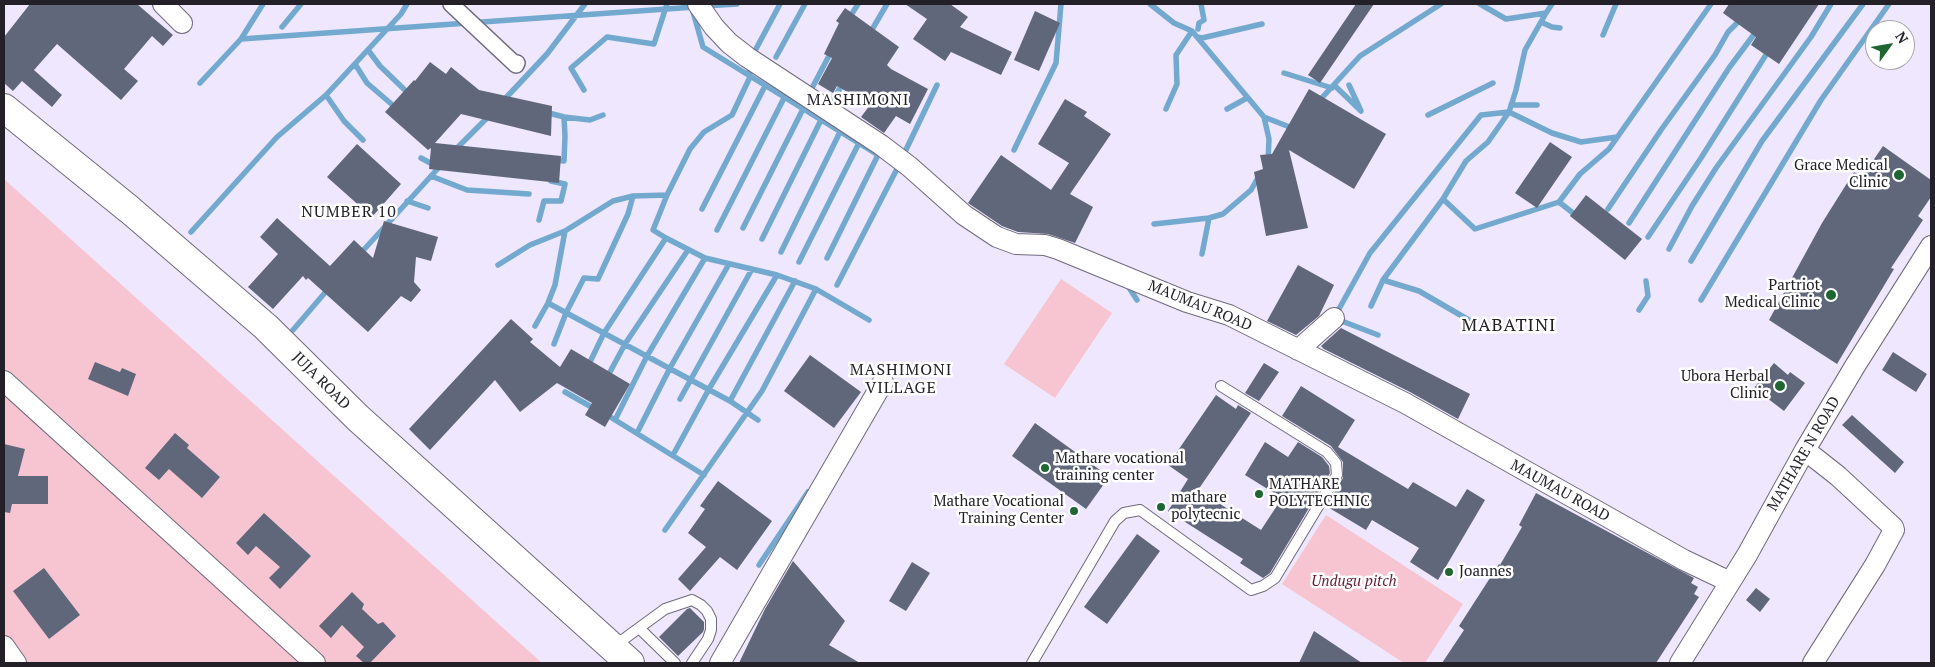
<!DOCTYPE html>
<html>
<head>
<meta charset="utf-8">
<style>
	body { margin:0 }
	#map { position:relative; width:1935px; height:667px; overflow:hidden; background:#eee7fd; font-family:"PT Serif",serif }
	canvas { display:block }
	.frame { position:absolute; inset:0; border:5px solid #232028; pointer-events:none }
	.north { position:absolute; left:1865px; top:20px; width:50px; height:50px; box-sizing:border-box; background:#fff; border:1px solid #a7a6a9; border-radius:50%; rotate:58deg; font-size:14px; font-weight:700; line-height:20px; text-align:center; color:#232028 }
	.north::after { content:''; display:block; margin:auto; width:18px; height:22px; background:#1f6632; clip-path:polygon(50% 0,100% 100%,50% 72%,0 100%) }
</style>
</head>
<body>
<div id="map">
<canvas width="1935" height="667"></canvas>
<div class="frame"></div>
<div class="north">N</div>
</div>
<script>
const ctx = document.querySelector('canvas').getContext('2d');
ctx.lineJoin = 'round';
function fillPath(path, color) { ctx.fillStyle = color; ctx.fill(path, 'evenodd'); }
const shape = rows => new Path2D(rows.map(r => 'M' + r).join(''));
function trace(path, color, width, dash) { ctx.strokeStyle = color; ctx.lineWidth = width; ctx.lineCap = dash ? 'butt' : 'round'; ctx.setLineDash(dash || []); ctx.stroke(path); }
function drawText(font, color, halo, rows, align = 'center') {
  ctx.font = font + ' "PT Serif",serif'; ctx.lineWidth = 5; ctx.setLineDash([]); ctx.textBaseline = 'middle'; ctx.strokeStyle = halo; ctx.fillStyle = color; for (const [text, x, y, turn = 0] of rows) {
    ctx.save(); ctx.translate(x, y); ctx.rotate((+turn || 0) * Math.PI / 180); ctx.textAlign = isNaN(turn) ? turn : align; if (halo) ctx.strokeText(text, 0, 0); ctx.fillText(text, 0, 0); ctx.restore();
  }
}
const green = shape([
	[4,179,542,663,4,663],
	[1061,279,1112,313,1055,398,1004,364],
	[1326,515,1463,604,1425,663,1404,663,1282,584]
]);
const stream = shape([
	[1150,4,1174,23,1192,31,1264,117,1269,139,1268,161],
	[1480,4,1506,19,1546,13,1552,4],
	[704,6,737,4],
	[692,8,703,47,878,155],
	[848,20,858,4],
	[1541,22,1552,27,1560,28],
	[282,27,301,4],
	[1198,29,1199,23,1204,20,1201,4],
	[870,33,887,4],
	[1603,35,1616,4],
	[1197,37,1202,38,1262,24],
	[241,39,695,7],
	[368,50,380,66,410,95],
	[776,57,805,4],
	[355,64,367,83,396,108],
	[1284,73,1332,88],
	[200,83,241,39,263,4],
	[1334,85,1361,111,1349,85],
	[584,90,571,68,607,37,654,44,667,4],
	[811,90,832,50],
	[326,95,344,121,363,140],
	[1319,101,1360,56,1441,4],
	[502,102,547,54,585,4],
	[1511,105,1537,105],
	[829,107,843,83],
	[1166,109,1177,84,1176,55,1192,31],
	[1227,109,1247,98],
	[545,112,564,117,590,120,603,115],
	[1428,115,1493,83],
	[1264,117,1287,126],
	[455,150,489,116],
	[1014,150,1056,63,1061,4],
	[903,156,937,85],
	[421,158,434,165],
	[554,160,564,161,565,136,564,117],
	[431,176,467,190,529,194],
	[667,195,653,230,666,238,705,258,777,275,816,289,869,320],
	[1443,199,1475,229,1559,202,1580,174,1609,149,1711,4],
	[407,201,428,208],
	[1559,202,1578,217],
	[702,209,765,86],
	[1608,209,1661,130,1715,55,1728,32,1741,19],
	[539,220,544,201,561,201,565,184,551,181],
	[1629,223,1729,68,1758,29],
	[1154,224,1209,218],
	[743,228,803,109],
	[717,230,784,98],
	[191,232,277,137,326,95,401,14,407,4],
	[1648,237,1701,158,1769,50],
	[762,239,821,120],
	[1669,249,1692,206,1716,168,1811,37,1831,4],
	[781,252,840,132],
	[1202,254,1209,218,1223,214,1251,190,1259,176],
	[359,255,442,164],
	[827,258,878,155],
	[1691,261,1762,141,1863,4],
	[799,262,859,143],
	[498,265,530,245,565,231,613,201,633,196,667,195,690,149,704,132,732,115,750,77,749,62,780,4],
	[1383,280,1419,291,1474,323],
	[1126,283,1137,300],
	[837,285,898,167],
	[1701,300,1821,100,1889,4],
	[548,303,730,401,758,420],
	[1371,306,1383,280,1443,199,1466,161,1488,142,1509,112,1516,90,1525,50,1546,13],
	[1639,310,1648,296,1646,281],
	[535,326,548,303,555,285,565,231],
	[293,330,329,288],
	[1378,335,1334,318,1370,253,1481,115,1509,112,1552,133,1581,142,1617,137],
	[554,344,566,313,584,278,598,279,628,214,633,196],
	[590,362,604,333,666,238],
	[610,372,625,344,688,250],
	[565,392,595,409],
	[680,399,752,269],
	[730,401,795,281],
	[612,418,704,475],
	[615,420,647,356,705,258],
	[637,433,670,368,729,264],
	[673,455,709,389,777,275],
	[665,530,762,391,816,289],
	[759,565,808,492]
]);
const building = shape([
	[30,4,137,4,173,35,163,46,152,36,124,69,138,81,121,100,57,44,34,70,62,95,52,107,22,81,13,91,4,83,4,37],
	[905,4,950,4,968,17,960,27,1012,52,1001,75,951,52,945,61,913,39,927,19],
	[1356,4,1374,4,1320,83,1308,75],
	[1729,4,1819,4,1779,64,1751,45,1756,37,1723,13],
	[845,8,899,47,887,65,891,69,928,89,910,124,896,116,884,133,861,117,870,105,837,86,833,93,818,84,832,58,824,54,839,23,836,21],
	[1035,11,1060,23,1039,71,1014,60],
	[430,62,446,74,451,67,479,90,552,106,551,136,461,114,435,143,561,156,559,183,429,169,431,148,428,150,385,112,414,80,415,81],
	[1309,89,1386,134,1354,189,1289,150,1308,228,1266,236,1254,172,1263,169,1260,155,1272,154],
	[1065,99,1087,112,1084,116,1111,134,1070,194,1093,207,1075,243,1048,234,1018,232,1002,226,968,203,1001,155,1051,190,1069,163,1038,144],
	[1550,142,1572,157,1537,208,1515,193],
	[357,144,401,184,372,217,327,177],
	[1883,146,1931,180,1931,197,1918,216,1923,220,1891,268,1894,269,1837,364,1769,320,1822,223,1854,172,1862,177],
	[1586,195,1642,239,1625,260,1570,216],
	[277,218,330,266,354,240,373,258,384,221,438,237,431,261,416,257,414,282,421,290,411,302,401,296,368,332,308,278,306,280,303,276,273,309,248,287,278,254,260,237],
	[1298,265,1334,285,1319,316,1296,335,1267,321],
	[511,319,533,339,530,342,560,367,571,349,630,384,605,427,585,415,592,403,557,383,520,412,495,380,430,450,409,429],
	[1341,328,1470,394,1458,419,1410,392,1324,349,1321,346],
	[1893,352,1927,374,1916,392,1882,370],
	[810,355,861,392,834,428,784,391],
	[95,362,120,372,122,368,136,374,128,396,88,379],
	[1264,363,1279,372,1259,401,1245,393],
	[1774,363,1788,375,1790,372,1805,383,1784,411,1754,388],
	[1301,386,1355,420,1338,447,1408,489,1413,482,1456,507,1467,489,1485,500,1438,580,1410,562,1419,548,1372,520,1366,530,1326,506,1343,478,1343,462,1331,446,1282,416],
	[1216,395,1236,409,1238,405,1251,413,1198,490,1261,530,1282,498,1245,475,1265,442,1288,457,1298,442,1322,457,1329,466,1330,473,1270,573,1263,578,1240,563,1243,559,1168,511,1188,479,1168,465],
	[1852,415,1904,462,1895,473,1842,425],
	[1035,423,1100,470,1095,477,1104,484,1086,509,1012,456],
	[175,433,189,445,187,448,220,477,202,498,169,469,159,480,145,468],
	[4,444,25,449,18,476,48,476,48,504,12,504,10,513,4,512],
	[718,481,772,521,737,570,720,557,690,591,678,579,706,547,688,533,705,509,700,506],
	[1536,493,1694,578,1691,583,1698,587,1694,594,1699,597,1656,663,1442,663,1464,630,1459,626,1499,564,1500,565,1522,527,1519,525],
	[264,513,311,556,280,589,269,578,280,567,256,546,248,555,236,543],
	[1137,534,1160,551,1107,624,1084,607],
	[793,561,845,621,829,645,860,663,739,663,765,609],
	[912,562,930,573,906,611,889,601],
	[44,568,80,615,49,639,13,591],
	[1756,588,1770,599,1760,612,1746,600],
	[352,592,364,604,362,609,378,624,383,622,396,636,370,663,364,663,356,656,364,647,342,625,331,638,319,626],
	[690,608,704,622,704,629,703,632,678,656,659,637,687,609],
	[1314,631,1362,663,1299,663]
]);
const service = shape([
	[640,629,675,663],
	[613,647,665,609,692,600,701,605,707,611,711,619,711,630,708,639,692,663],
	[1032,663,1115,521,1124,513,1140,510,1251,590,1263,586,1275,578,1337,475,1336,463,1327,452,1221,386]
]);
const pedestrian = shape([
	[451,4,516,65,517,63]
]);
const minor = shape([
	[163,4,182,23],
	[698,4,714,27,729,43,747,57,881,145,910,167,964,215,997,237,1016,244,1045,245,1058,249,1187,302,1229,315,1405,403,1684,560,1730,582],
	[1298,350,1334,318],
	[4,381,315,663],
	[1805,450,1838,476,1893,527,1894,530,1875,565,1813,663],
	[4,646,16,663],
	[720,663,883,382],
	[1680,663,1747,555,1805,450,1855,366,1931,246]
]);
const secondary = shape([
	[4,108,130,210,266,327,358,418,630,663]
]);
const markers = [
	[1899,175,6,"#1f6632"],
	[1831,295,6,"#1f6632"],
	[1780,386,6,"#1f6632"],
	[1045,468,5,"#1f6632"],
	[1259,494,5,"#1f6632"],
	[1161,507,5,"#1f6632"],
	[1074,511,5,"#1f6632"],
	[1449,572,5,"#1f6632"]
];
const poiNames = [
	["Grace Medical",1888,166],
	["Clinic",1888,183],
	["Partriot",1820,286],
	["Medical Clinic",1820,303],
	["Ubora Herbal",1769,377],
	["Clinic",1769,394],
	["Mathare vocational",1055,459,"left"],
	["training center",1055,476,"left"],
	["MATHARE",1269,485,"left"],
	["POLYTECHNIC",1269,502,"left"],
	["mathare",1171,498,"left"],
	["polytecnic",1171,515,"left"],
	["Mathare Vocational",1064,502],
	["Training Center",1064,519],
	["Joannes",1459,572,"left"]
];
const streetNames = [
	["MAUMAU ROAD",1200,306,22],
	["JUJA ROAD",321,381,45],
	["MATHARE N ROAD",1804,454,-60],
	["MAUMAU ROAD",1560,491,29]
];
const parkNames = [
	["Undugu pitch",1354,582]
];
const neighbourhoodNames = [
	["MASHIMONI",858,100],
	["NUMBER 10",349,212],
	["MASHIMONI",901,370],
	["VILLAGE",901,388]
];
const quarterNames = [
	["MABATINI",1509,326]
];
fillPath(green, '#f7c5d1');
trace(stream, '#73a9ce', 5.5);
fillPath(building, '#60677a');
trace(service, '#706a7d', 12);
trace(pedestrian, '#706a7d', 18);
trace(minor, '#706a7d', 22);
trace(secondary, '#706a7d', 30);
trace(service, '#fff', 10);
trace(pedestrian, '#fff', 15);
trace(minor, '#fff', 20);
trace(secondary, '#fff', 28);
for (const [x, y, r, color] of markers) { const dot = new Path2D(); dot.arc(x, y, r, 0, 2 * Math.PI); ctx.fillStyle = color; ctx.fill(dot); trace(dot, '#fff', 2); }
drawText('15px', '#232028', '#fff', poiNames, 'right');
drawText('15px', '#232028', '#fff', streetNames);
drawText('italic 15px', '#661c38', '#fff', parkNames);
ctx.letterSpacing = '1px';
drawText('16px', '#232028', '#fff', neighbourhoodNames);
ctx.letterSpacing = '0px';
ctx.letterSpacing = '1px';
drawText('18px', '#232028', '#fff', quarterNames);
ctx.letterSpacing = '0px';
</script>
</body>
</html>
